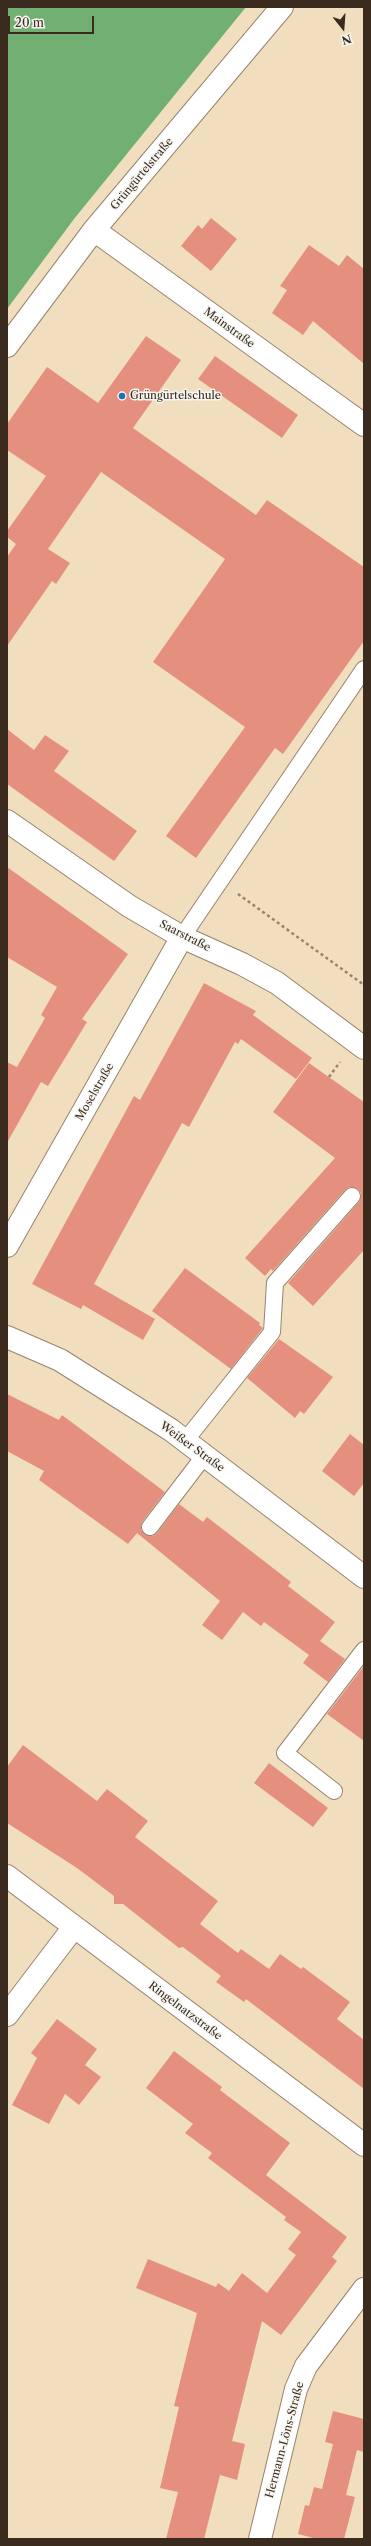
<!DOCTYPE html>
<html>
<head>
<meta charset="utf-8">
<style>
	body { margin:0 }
	#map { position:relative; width:371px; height:2546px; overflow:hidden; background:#f1debf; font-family:"Libre Caslon Text",serif }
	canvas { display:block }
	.frame { position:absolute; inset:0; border:8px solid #3b2a1e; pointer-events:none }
	.north { position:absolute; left:323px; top:8px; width:40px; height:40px; -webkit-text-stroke:3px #f6f6f2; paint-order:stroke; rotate:163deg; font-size:11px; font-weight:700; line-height:16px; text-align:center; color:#3b2a1e }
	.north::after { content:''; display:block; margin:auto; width:14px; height:18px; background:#3b2a1e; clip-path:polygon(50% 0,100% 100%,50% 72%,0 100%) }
	.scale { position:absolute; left:8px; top:16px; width:86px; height:18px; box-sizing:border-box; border:2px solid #3b2a1e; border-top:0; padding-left:5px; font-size:12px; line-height:14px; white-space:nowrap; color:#3b2a1e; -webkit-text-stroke:3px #f6f6f2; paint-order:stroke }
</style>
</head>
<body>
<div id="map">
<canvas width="371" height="2546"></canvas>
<div class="frame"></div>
<div class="north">N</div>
<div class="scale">20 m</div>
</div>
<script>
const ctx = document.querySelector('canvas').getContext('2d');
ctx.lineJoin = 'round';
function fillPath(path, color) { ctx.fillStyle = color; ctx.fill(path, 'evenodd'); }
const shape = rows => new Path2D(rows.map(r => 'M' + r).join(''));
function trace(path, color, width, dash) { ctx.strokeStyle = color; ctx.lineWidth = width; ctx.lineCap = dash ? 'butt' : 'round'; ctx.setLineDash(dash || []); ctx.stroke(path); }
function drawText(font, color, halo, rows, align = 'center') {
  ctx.font = font + ' "Libre Caslon Text",serif'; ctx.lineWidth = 3; ctx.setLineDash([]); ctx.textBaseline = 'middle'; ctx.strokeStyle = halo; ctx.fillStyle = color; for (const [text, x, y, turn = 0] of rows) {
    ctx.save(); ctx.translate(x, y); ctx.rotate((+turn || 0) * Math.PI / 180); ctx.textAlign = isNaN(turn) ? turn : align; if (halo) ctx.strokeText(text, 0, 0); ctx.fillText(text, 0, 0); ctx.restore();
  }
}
const forest = shape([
	[7,7,246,7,74,219,7,309]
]);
const building = shape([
	[211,218,237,239,211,271,181,246,198,225,202,229],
	[309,245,339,266,347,255,364,269,364,364,313,321,303,335,272,313,287,290,280,286],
	[146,336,181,360,133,428,256,515,267,500,364,567,364,641,283,754,275,748,196,858,166,836,245,727,153,662,225,559,101,472,48,549,70,563,56,584,52,581,7,646,7,557,16,544,7,537,7,531,46,476,7,450,7,424,47,367,98,403],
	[215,356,298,415,282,438,198,379],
	[7,729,34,750,45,735,69,751,54,771,137,831,114,861,7,784],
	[7,867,128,954,82,1019,87,1022,48,1086,41,1082,7,1143,7,1062,17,1067,45,1018,41,1015,57,987,7,957],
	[204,983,256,1011,253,1015,312,1058,296,1079,241,1039,238,1044,235,1042,189,1127,182,1123,94,1284,155,1319,143,1340,83,1305,81,1309,32,1284,134,1096,140,1100],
	[309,1063,364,1102,364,1250,313,1306,288,1283,359,1202,361,1193,358,1189,349,1187,345,1190,273,1271,271,1269,265,1276,245,1258,335,1158,273,1112],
	[185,1268,260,1323,259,1325,263,1328,231,1369,152,1311],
	[279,1339,333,1377,304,1414,300,1411,295,1418,247,1378],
	[7,1394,59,1420,62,1415,165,1492,142,1522,141,1530,145,1535,153,1536,157,1533,179,1504,203,1522,207,1517,291,1582,288,1586,335,1622,320,1641,345,1659,328,1682,303,1663,309,1655,264,1622,261,1626,243,1612,222,1640,202,1625,220,1601,137,1533,128,1544,39,1480,44,1471,7,1451],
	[350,1434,364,1445,364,1483,354,1496,322,1471],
	[364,1666,364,1741,327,1714],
	[23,1745,97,1801,107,1789,148,1821,135,1837,218,1901,200,1924,238,1953,241,1949,269,1969,280,1954,301,1969,303,1967,350,2002,337,2019,364,2040,364,2089,246,1999,244,2002,216,1982,221,1976,183,1947,179,1948,123,1904,114,1904,114,1896,77,1868,7,1823,7,1767],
	[269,1763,328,1808,313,1827,254,1783],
	[57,2019,97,2049,85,2065,101,2077,79,2105,65,2094,49,2124,12,2105,37,2058,31,2053],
	[174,2051,222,2087,220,2090,290,2143,266,2175,347,2237,332,2257,337,2261,281,2335,262,2321,232,2441,245,2444,237,2480,220,2475,204,2539,166,2539,178,2492,160,2488,179,2407,174,2406,197,2313,136,2288,148,2259,216,2287,218,2283,229,2291,242,2273,267,2293,296,2255,288,2249,301,2232,284,2220,286,2217,208,2158,212,2153,185,2133,193,2124,146,2088],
	[333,2411,364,2419,364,2452,357,2450,346,2495,355,2497,344,2539,317,2539,298,2534,305,2505,309,2506,314,2487,322,2489,333,2444,325,2442]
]);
const path = shape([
	[238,894,364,985],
	[329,1077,340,1062]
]);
const service = shape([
	[182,937,364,669],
	[185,1441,272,1332,275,1283,352,1196],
	[150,1527,205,1455],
	[334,1791,285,1753,364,1650]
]);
const minor = shape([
	[94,230,364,425],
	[7,346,94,230,282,7],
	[7,821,129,906,182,937,242,964,277,983,364,1048],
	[7,1246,182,937],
	[7,1876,364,2145],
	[7,2015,74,1927],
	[260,2539,296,2389,306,2366,364,2289]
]);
const tertiary = shape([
	[7,1337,60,1360,171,1430,364,1577]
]);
const markers = [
	[122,396,4,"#1f6fb2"]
];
const streetNames = [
	["Grüngürtelstraße",142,174,-50],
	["Mainstraße",229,328,36],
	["Saarstraße",185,936,27],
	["Moselstraße",95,1092,-60],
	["Weißer Straße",192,1447,36],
	["Ringelnatzstraße",185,2011,37],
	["Hermann-Löns-Straße",285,2440,-75]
];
const poiNames = [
	["Grüngürtelschule",130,396]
];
fillPath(forest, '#71b072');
fillPath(building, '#e5907e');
trace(service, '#96846e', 18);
trace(minor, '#96846e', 24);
trace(tertiary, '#96846e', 24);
trace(path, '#96846e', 2.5, [3, 3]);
trace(service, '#fff', 16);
trace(minor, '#fff', 22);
trace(tertiary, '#fff', 22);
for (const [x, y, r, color] of markers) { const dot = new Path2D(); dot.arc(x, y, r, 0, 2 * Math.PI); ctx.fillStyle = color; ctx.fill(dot); trace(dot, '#f6f6f2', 1.5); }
drawText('11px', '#3b2a1e', '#f6f6f2', streetNames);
drawText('11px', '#3b2a1e', '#f6f6f2', poiNames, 'left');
</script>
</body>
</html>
